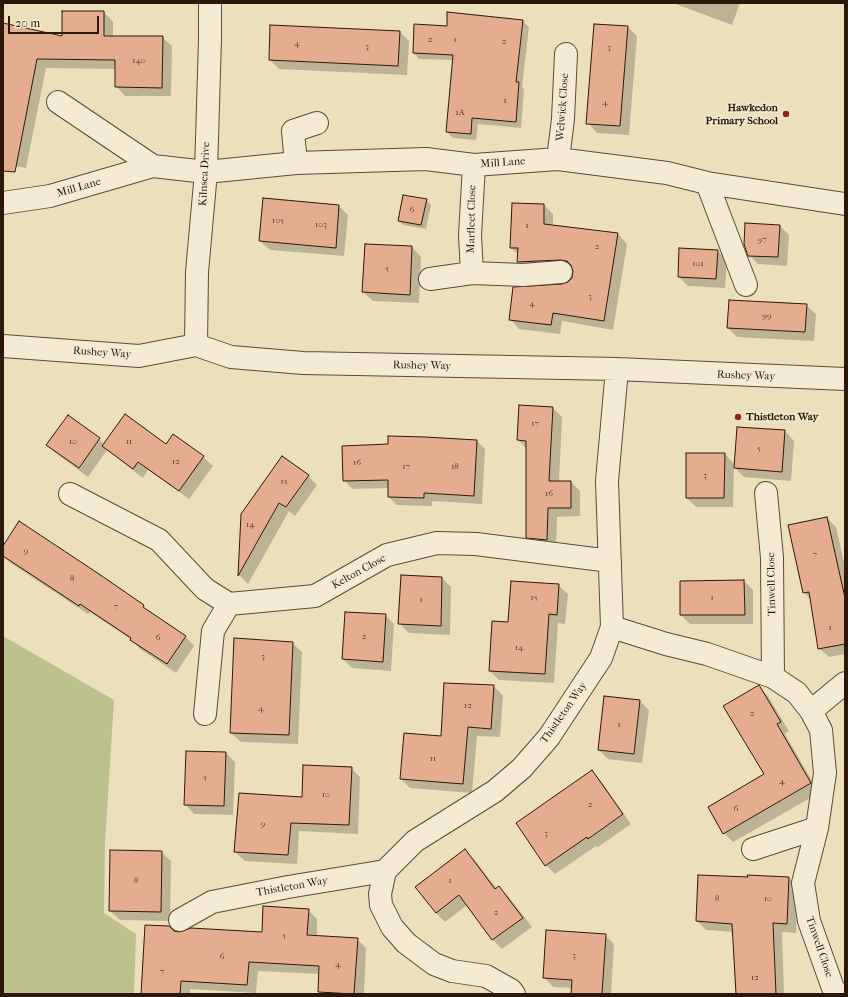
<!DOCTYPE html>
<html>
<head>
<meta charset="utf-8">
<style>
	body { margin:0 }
	#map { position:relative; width:848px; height:997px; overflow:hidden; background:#ece0bc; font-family:"IM FELL French Canon",serif }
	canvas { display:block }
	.frame { position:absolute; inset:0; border:4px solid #2c180b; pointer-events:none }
	.scale { position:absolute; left:8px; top:16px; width:91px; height:18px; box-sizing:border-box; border:2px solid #2c180b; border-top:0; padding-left:5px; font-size:12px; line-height:14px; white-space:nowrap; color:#2c180b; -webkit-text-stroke:3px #f3ebd3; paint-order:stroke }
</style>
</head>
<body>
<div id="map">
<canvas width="848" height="997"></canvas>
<div class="frame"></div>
<div class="scale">20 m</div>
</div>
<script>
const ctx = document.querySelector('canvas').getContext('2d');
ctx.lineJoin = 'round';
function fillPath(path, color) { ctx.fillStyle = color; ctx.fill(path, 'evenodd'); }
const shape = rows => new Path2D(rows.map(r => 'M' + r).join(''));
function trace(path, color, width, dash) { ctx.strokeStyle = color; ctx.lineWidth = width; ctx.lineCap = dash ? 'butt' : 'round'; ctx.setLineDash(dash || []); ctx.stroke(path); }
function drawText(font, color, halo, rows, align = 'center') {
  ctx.font = font + ' "IM FELL French Canon",serif'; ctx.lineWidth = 3; ctx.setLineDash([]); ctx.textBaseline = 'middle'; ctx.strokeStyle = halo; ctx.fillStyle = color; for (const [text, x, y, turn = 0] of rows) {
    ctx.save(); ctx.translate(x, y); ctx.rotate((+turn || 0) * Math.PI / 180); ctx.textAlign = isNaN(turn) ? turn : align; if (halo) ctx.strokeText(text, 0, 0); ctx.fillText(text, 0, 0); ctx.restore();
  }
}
const green = shape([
	[3,636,114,700,105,843,104,913,136,934,134,994,3,994]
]);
const shadow = shape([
	[673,3,740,3,732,25],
	[104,12,113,22,113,37,162,37,172,46,171,96,125,96,116,86,116,69,46,68,26,168,3,164,3,24,63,38],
	[523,21,529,27,522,87,524,89,521,128,478,124,476,140,453,138,447,132,453,60,419,59,414,53,415,26,448,27],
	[628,27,637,36,629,135,597,133,588,123],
	[400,32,409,41,407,75,279,69,270,60],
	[264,199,339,206,348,215,344,256,270,250,260,241],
	[426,200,431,205,426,229,403,225,399,220],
	[544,205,553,214,553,227,618,234,627,244,613,330,562,321,560,334,519,329,510,319,563,285,569,283,573,278,574,269,570,268,527,271,518,262,519,255,511,248],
	[780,226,789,235,787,266,758,264,749,255],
	[366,245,412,247,421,257,419,303,373,301,363,292],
	[718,251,727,260,725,288,688,286,679,277],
	[730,301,806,305,816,314,814,341,737,337,728,328],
	[553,408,562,417,559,482,571,482,580,491,580,516,557,517,556,549,536,547,527,537,527,449,518,440],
	[844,414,845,414,845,470,844,469],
	[785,431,794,441,791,481,744,477,734,467,733,507,696,507,687,498,725,454,735,465],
	[99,439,104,444,166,446,203,457,213,466,189,499,148,470,143,478,107,450,88,477,57,454,47,445],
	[477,441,485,449,482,504,432,501,432,506,397,505,389,497,389,488,352,489,344,480],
	[308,476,317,485,295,516,289,511,248,584,239,575,242,514],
	[827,518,836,527,845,567,845,654,829,657,819,648,811,600,804,592],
	[3,547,99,575,143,606,152,615,185,636,194,646,176,673,140,649,132,640,90,612,88,614,9,562,3,556],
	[402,576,442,578,451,587,450,635,409,633,400,624],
	[744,581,753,590,753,624,690,624,681,615],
	[558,585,568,594,565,624,558,623,554,683,499,680,490,671,509,623],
	[385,615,394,624,391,671,352,668,343,659],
	[292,643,302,652,298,744,241,742,231,733],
	[494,686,503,696,500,737,477,736,472,793,410,788,401,779],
	[759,687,768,696,789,731,785,734,819,793,733,842,724,833,765,774],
	[640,701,649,710,642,763,608,759,599,750],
	[226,753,235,762,233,815,194,814,185,804],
	[351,768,360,777,358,834,299,831,297,864,245,861,235,852,303,798],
	[592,771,601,781,631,824,598,847,596,846,555,874,546,865],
	[465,850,474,859,497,889,499,887,508,896,532,927,502,949,493,940,467,905,445,922,436,913],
	[161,852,171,861,170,921,120,920,110,911],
	[699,876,789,878,798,887,796,933,782,932,784,994,737,994,734,932,706,930,697,921],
	[308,910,317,919,317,937,357,939,366,948,364,994,321,994,319,992,320,974,258,971,256,993,190,989,190,994,142,994,173,932,180,933,263,934],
	[605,935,614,944,611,994,572,994,573,988,553,987,544,977]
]);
const building = shape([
	[62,11,104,11,104,36,163,36,162,88,115,87,115,60,37,59,15,172,3,171,3,23,62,36,62,11],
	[447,12,523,20,516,82,519,82,516,122,472,118,471,134,446,132,453,55,413,53,414,24,447,26,447,12],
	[594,24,628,26,620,126,586,124,594,24],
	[270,25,400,31,398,66,269,60,270,25],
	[403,195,427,199,421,225,398,221,403,195],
	[263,198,339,205,336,248,259,241,263,198],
	[512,203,544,204,544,224,618,233,604,321,553,313,551,325,509,320,513,287,562,284,568,282,572,278,573,271,571,265,567,261,560,260,517,262,518,248,510,248,512,203],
	[745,223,780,225,778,257,748,256,744,244,745,223],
	[365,244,412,246,410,295,362,292,365,244],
	[679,248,718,250,716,279,678,277,679,248],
	[729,300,807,304,805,332,727,328,729,300],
	[519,405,553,407,549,481,571,481,571,508,548,508,547,540,526,538,526,441,517,440,519,405],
	[125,414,166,444,173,434,204,456,179,491,138,462,133,469,102,446,125,414],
	[68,415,100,438,79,468,46,445,68,415],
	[737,427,785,430,782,472,734,468,737,427],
	[388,436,425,437,477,440,474,496,424,493,424,498,388,497,388,480,343,481,342,446,388,444,388,436],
	[686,453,725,453,724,498,686,498,686,453],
	[282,456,309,475,286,507,279,503,238,576,241,514,282,456],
	[827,517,845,598,845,644,818,649,809,592,803,593,788,525,827,517],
	[19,521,99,574,144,605,143,607,186,636,167,664,130,640,131,638,80,604,79,606,3,556,3,546,19,521],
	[401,575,442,577,441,626,398,624,401,575],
	[744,580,745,615,680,615,680,581,744,580],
	[511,581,559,584,557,615,549,614,545,674,489,671,492,621,508,622,511,581],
	[345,612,386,614,383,662,342,659,345,612],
	[234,638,293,642,289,735,230,733,234,638],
	[444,683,494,685,491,729,468,727,463,784,400,779,404,733,441,736,444,683],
	[759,685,781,722,777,724,811,783,723,834,708,807,764,774,723,706,759,685],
	[604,696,640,700,634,754,598,750,604,696],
	[186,751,226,752,224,806,184,805,186,751],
	[303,765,352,767,349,825,291,823,288,855,234,852,239,793,302,797,303,765],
	[592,770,623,814,588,839,587,837,545,866,516,823,592,770],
	[465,849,495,889,499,886,523,918,492,940,459,895,436,913,415,887,465,849],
	[110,850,162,851,161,912,109,911,110,850],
	[698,875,748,877,747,875,789,877,787,924,773,923,776,994,736,994,732,924,696,921,698,875],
	[263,906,309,909,307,935,358,938,354,994,318,992,319,966,249,962,247,985,181,981,180,994,141,994,145,925,169,926,174,931,179,932,191,928,262,932,263,906],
	[546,930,606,934,602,994,571,994,572,980,543,978,546,930]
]);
const minor = shape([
	[58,102,153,166],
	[558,159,563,119,566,54],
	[296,163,293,131,317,123],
	[707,183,746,285],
	[3,203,50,196,153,166,206,172,296,163,426,159,474,165,558,159,667,173,707,183,845,204],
	[472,273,470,235,474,165],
	[430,279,472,273,523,275,561,272],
	[196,345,197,272,206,172,210,39,210,3],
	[3,346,139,356,196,345,231,357,303,363,617,369,845,379],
	[766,493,772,558,773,677],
	[70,494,159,540,205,589,229,604,315,596,387,555,437,543,476,544,610,561],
	[612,627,666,644,707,654,773,677,797,693,811,711,821,730,825,773,817,828,803,883,809,921,833,988,838,994],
	[811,711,845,683],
	[205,714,213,631,229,604],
	[753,849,817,828],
	[385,871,380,894,381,905,392,927,406,943,434,964,452,971,486,976,511,990,514,994],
	[180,920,212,902,288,887,385,871,415,841,495,791,522,768,549,737,601,658,612,627,607,481,617,369]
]);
const markers = [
	[786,114,4,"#8f2418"],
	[738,417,4,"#8f2418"]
];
const numberNames = [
	["2",430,40],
	["1",455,40],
	["2",504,42],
	["4",297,44],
	["3",367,47],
	["3",609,48],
	["140",139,61],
	["1",505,101],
	["4",605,103],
	["1A",460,113],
	["6",412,210],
	["105",278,221],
	["103",321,225],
	["1",527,226],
	["97",762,240],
	["2",597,247],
	["101",698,264],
	["5",387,269],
	["3",590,297],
	["4",532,304],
	["99",767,316],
	["17",535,424],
	["10",73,442],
	["11",129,442],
	["5",759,449],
	["12",176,462],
	["16",357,463],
	["17",406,467],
	["18",455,467],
	["3",705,476],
	["15",284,482],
	["16",549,494],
	["14",250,525],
	["9",26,551],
	["7",815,555],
	["8",72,579],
	["15",534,598],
	["1",712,598],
	["1",421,600],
	["7",116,607],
	["1",830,628],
	["2",364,637],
	["6",158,638],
	["14",519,648],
	["3",263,657],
	["12",468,706],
	["4",261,709],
	["2",752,714],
	["1",619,725],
	["11",433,759],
	["5",205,778],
	["4",782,782],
	["10",326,795],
	["2",590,805],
	["6",736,809],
	["9",263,824],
	["3",546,834],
	["8",136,881],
	["1",450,881],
	["8",717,899],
	["10",768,899],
	["2",496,913],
	["5",284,936],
	["3",574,956],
	["6",222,957],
	["4",338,965],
	["7",162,972],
	["12",755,978]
];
const streetNames = [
	["Welwick Close",563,107,-86],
	["Mill Lane",503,163,-4],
	["Kilnsea Drive",205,174,-87],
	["Mill Lane",79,188,-16],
	["Marfleet Close",472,219,-89],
	["Rushey Way",102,353,4],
	["Rushey Way",422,366,1],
	["Rushey Way",746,376,2],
	["Kelton Close",359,572,-29],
	["Tinwell Close",772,584,-91],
	["Thistleton Way",564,713,-55],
	["Thistleton Way",292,887,-10],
	["Tinwell Close",819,947,71]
];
const poiNames = [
	["Hawkedon",778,108],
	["Primary School",778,121],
	["Thistleton Way",746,417,"left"]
];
fillPath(green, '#bcc18e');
fillPath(shadow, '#0003');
fillPath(building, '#e6ac8f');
trace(building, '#2c180b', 1);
trace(minor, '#5c4a37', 24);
trace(minor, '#f3ebd3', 22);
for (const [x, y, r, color] of markers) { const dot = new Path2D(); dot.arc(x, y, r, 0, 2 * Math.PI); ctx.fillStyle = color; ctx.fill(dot); trace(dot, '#f3ebd3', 1.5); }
drawText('9px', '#5a3d2c', null, numberNames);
drawText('11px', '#2c180b', '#f3ebd3', streetNames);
drawText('bold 11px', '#2c180b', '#f3ebd3', poiNames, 'right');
</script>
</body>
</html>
